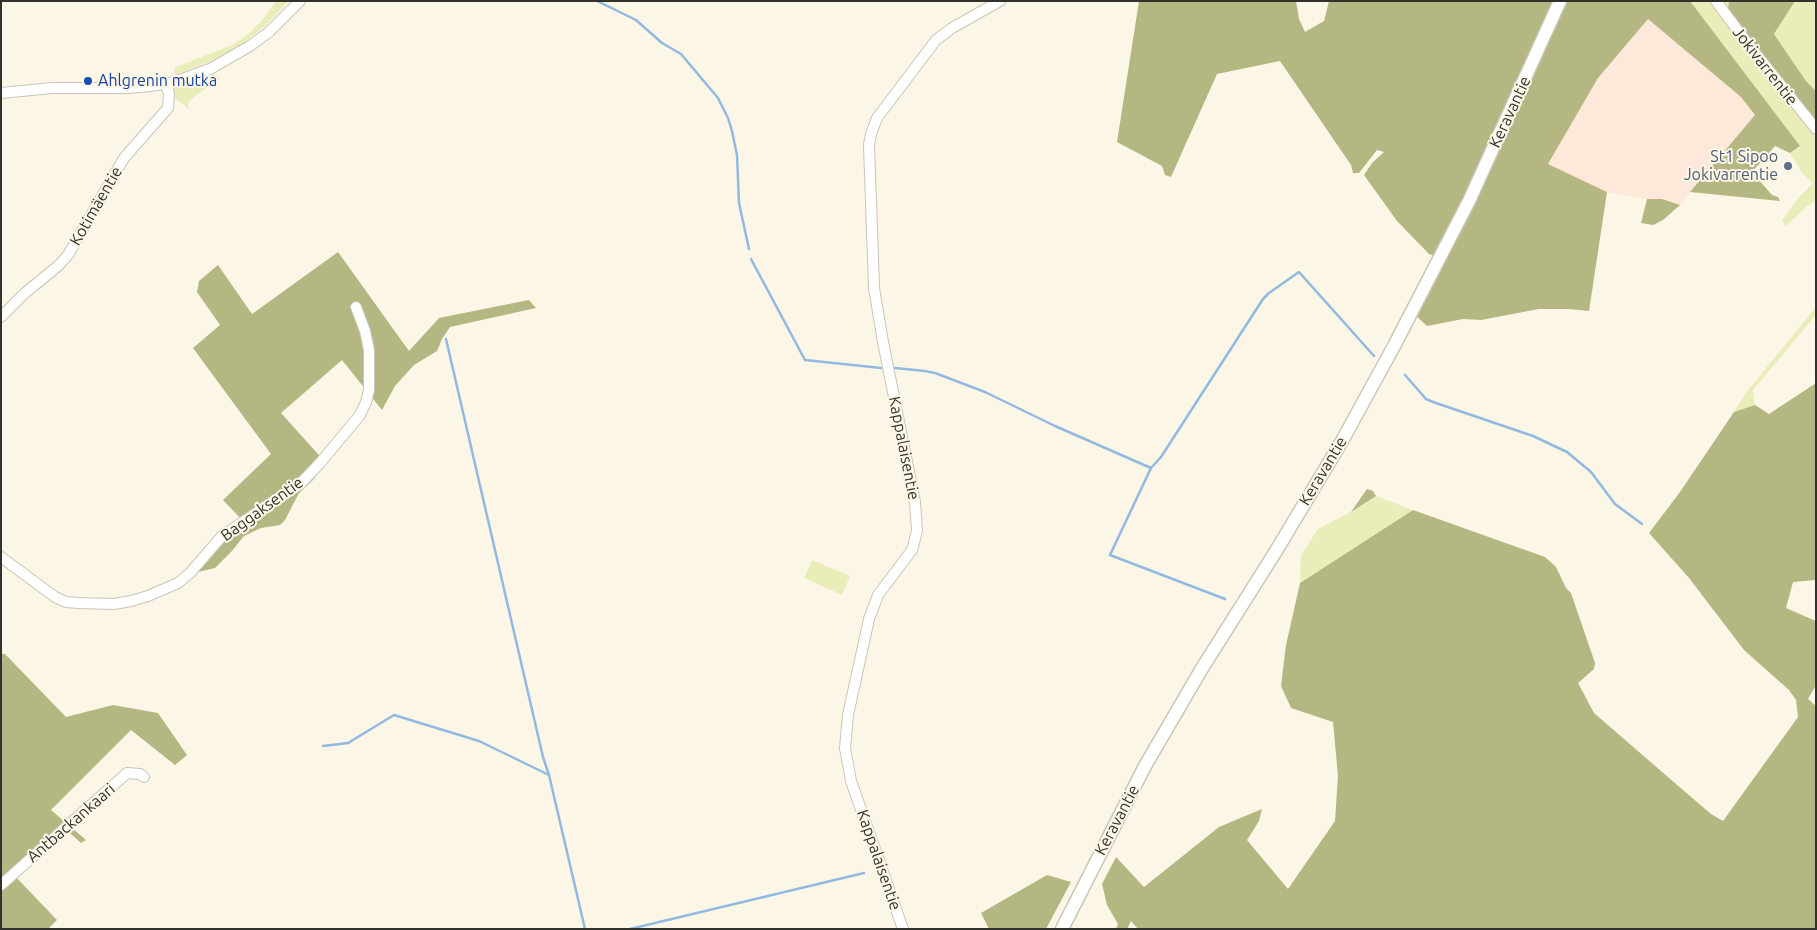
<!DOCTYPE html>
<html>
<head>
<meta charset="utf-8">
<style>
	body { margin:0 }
	#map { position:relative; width:1817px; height:930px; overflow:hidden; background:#fcf6e7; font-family:Ubuntu,sans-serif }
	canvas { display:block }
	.frame { position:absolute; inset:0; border:2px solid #33312b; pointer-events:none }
</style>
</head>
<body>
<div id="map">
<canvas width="1817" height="930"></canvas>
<div class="frame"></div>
</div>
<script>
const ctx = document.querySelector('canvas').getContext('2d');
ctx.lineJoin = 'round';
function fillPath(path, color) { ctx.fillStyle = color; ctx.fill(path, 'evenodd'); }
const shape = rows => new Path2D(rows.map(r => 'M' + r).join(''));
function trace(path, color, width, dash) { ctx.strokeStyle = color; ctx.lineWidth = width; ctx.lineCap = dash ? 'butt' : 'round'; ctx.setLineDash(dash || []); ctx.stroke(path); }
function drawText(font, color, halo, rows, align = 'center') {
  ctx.font = font + ' Ubuntu,sans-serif'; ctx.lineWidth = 4; ctx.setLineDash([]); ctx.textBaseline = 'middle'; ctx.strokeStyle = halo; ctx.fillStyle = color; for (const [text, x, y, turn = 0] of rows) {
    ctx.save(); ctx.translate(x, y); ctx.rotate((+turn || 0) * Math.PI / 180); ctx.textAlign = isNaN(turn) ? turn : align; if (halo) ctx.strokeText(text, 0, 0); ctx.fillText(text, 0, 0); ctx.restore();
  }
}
const industrial = shape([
	[1648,18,1741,97,1755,115,1690,192,1686,199,1680,205,1662,199,1647,199,1607,192,1548,164,1598,78]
]);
const green = shape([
	[276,1,289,1,265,26,236,49,207,63,175,75,174,68,234,44,249,33,265,17],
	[1690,1,1729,1,1727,17,1816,129,1816,201,1807,206,1786,226,1782,221,1799,197,1813,183,1802,173,1790,153,1800,147],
	[1795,1,1816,1,1816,91,1806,81,1774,34],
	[214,74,220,79,195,96,188,103,189,109,174,97,171,93,174,88,200,85],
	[1816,307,1816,315,1753,390,1755,405,1734,412,1748,390],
	[1376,496,1413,510,1300,583,1301,555,1318,529,1351,512],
	[812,560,850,576,842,595,804,578]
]);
const forest = shape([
	[1139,1,1296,1,1299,19,1305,32,1324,21,1329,1,1690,1,1800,146,1790,153,1775,146,1752,172,1772,195,1778,197,1780,201,1690,192,1755,115,1741,97,1648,19,1598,78,1548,164,1607,192,1589,311,1569,309,1539,309,1481,320,1463,319,1427,326,1412,312,1440,258,1429,254,1397,221,1364,175,1372,163,1384,152,1377,150,1359,173,1353,173,1351,165,1280,61,1217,74,1171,177,1165,175,1162,166,1117,142],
	[1729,1,1795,1,1774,34,1806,81,1816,91,1816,129,1727,17],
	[1647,199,1662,199,1680,205,1663,220,1653,225,1641,223],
	[338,252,409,351,439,318,529,300,536,308,450,327,442,339,437,351,414,365,395,386,382,410,342,360,281,413,326,463,312,481,299,493,285,520,280,525,261,528,244,536,231,552,215,568,198,572,227,536,246,524,223,500,271,454,193,348,220,325,197,292,199,281,218,265,252,314],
	[1816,383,1816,580,1793,582,1786,608,1816,621,1816,685,1808,699,1816,706,1816,929,1138,929,1131,921,1127,929,1116,929,1118,924,1107,905,1102,884,1116,857,1144,887,1219,827,1262,809,1259,821,1247,840,1288,889,1335,821,1338,776,1333,722,1291,708,1281,686,1286,645,1300,583,1413,510,1545,557,1556,567,1566,588,1571,593,1595,663,1594,669,1578,683,1594,713,1676,784,1711,814,1723,821,1798,717,1796,700,1789,690,1744,650,1689,578,1649,533,1680,492,1734,412,1755,405,1769,414],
	[1367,489,1373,491,1376,496,1351,512],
	[1,654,5,654,66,717,113,705,158,713,187,755,175,765,131,730,51,810,86,840,81,843,63,827,11,872,57,920,48,929,1,929],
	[1047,875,1071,882,1046,929,989,929,981,913]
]);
const stream = shape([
	[597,1,636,20,662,43,681,54,718,98,728,118,732,131,737,155,739,203,749,249],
	[751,259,805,360,881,368],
	[446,339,543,757,549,775,585,929],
	[895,368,925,371,935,373,985,392,1055,426,1151,468],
	[1405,375,1426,399,1433,402,1533,436,1567,452,1591,472,1615,504,1642,524],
	[1225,599,1110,555,1151,468,1161,457,1263,299,1269,293,1299,272,1374,356],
	[323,746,348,743,394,715,479,741,549,775],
	[630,929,864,873]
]);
const minor = shape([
	[1716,1,1748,44,1816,129],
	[1,93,52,88,128,88,151,86,174,82,210,69,250,46,269,32,300,1],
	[1,317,25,293,58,266,68,255,124,158,168,108,169,94,166,84],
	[1,557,55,597,66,602,78,603,114,604,131,601,148,596,178,583,190,573,222,536,301,483,320,463,360,415,366,402,369,390,369,350,365,331,356,307],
	[1,885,127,773,140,774,144,777],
	[903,929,851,781,845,748,848,715,869,619,878,595,912,550,917,531,915,502,883,342,874,288,869,145,871,134,877,118,936,40,952,28,1000,1]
]);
const major = shape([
	[1062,929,1145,766,1201,670,1276,551,1342,441,1394,346,1469,201,1560,1]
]);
const markers = [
	[88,81,5,"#1a4fb4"],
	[1788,166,5,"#5c6f8a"]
];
const streetNames = [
	["Jokivarrentie",1765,66,52],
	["Keravantie",1510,112,-65],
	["Kotimäentie",96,206,-60],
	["Kappalaisentie",904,448,79],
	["Keravantie",1323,471,-59],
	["Baggaksentie",262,509,-36],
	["Keravantie",1117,820,-62],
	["Antbackankaari",71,823,-41],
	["Kappalaisentie",879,860,71]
];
const transitNames = [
	["Ahlgrenin mutka",98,81]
];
const serviceNames = [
	["St1 Sipoo",1778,157],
	["Jokivarrentie",1778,175]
];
fillPath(industrial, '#fee8da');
fillPath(green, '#eaedba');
fillPath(forest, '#b5b782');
trace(stream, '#92b9e0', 2.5);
trace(minor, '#cac5b7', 12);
trace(major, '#cac5b7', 15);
trace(minor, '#fff', 10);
trace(major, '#fff', 12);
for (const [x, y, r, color] of markers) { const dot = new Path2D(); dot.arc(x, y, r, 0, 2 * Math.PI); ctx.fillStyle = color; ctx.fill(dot); trace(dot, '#fcf6e7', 2); }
drawText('16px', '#33312b', '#fcf6e7', streetNames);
drawText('16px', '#164399', '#fcf6e7', transitNames, 'left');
drawText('16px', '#4e5e75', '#fcf6e7', serviceNames, 'right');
</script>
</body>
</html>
